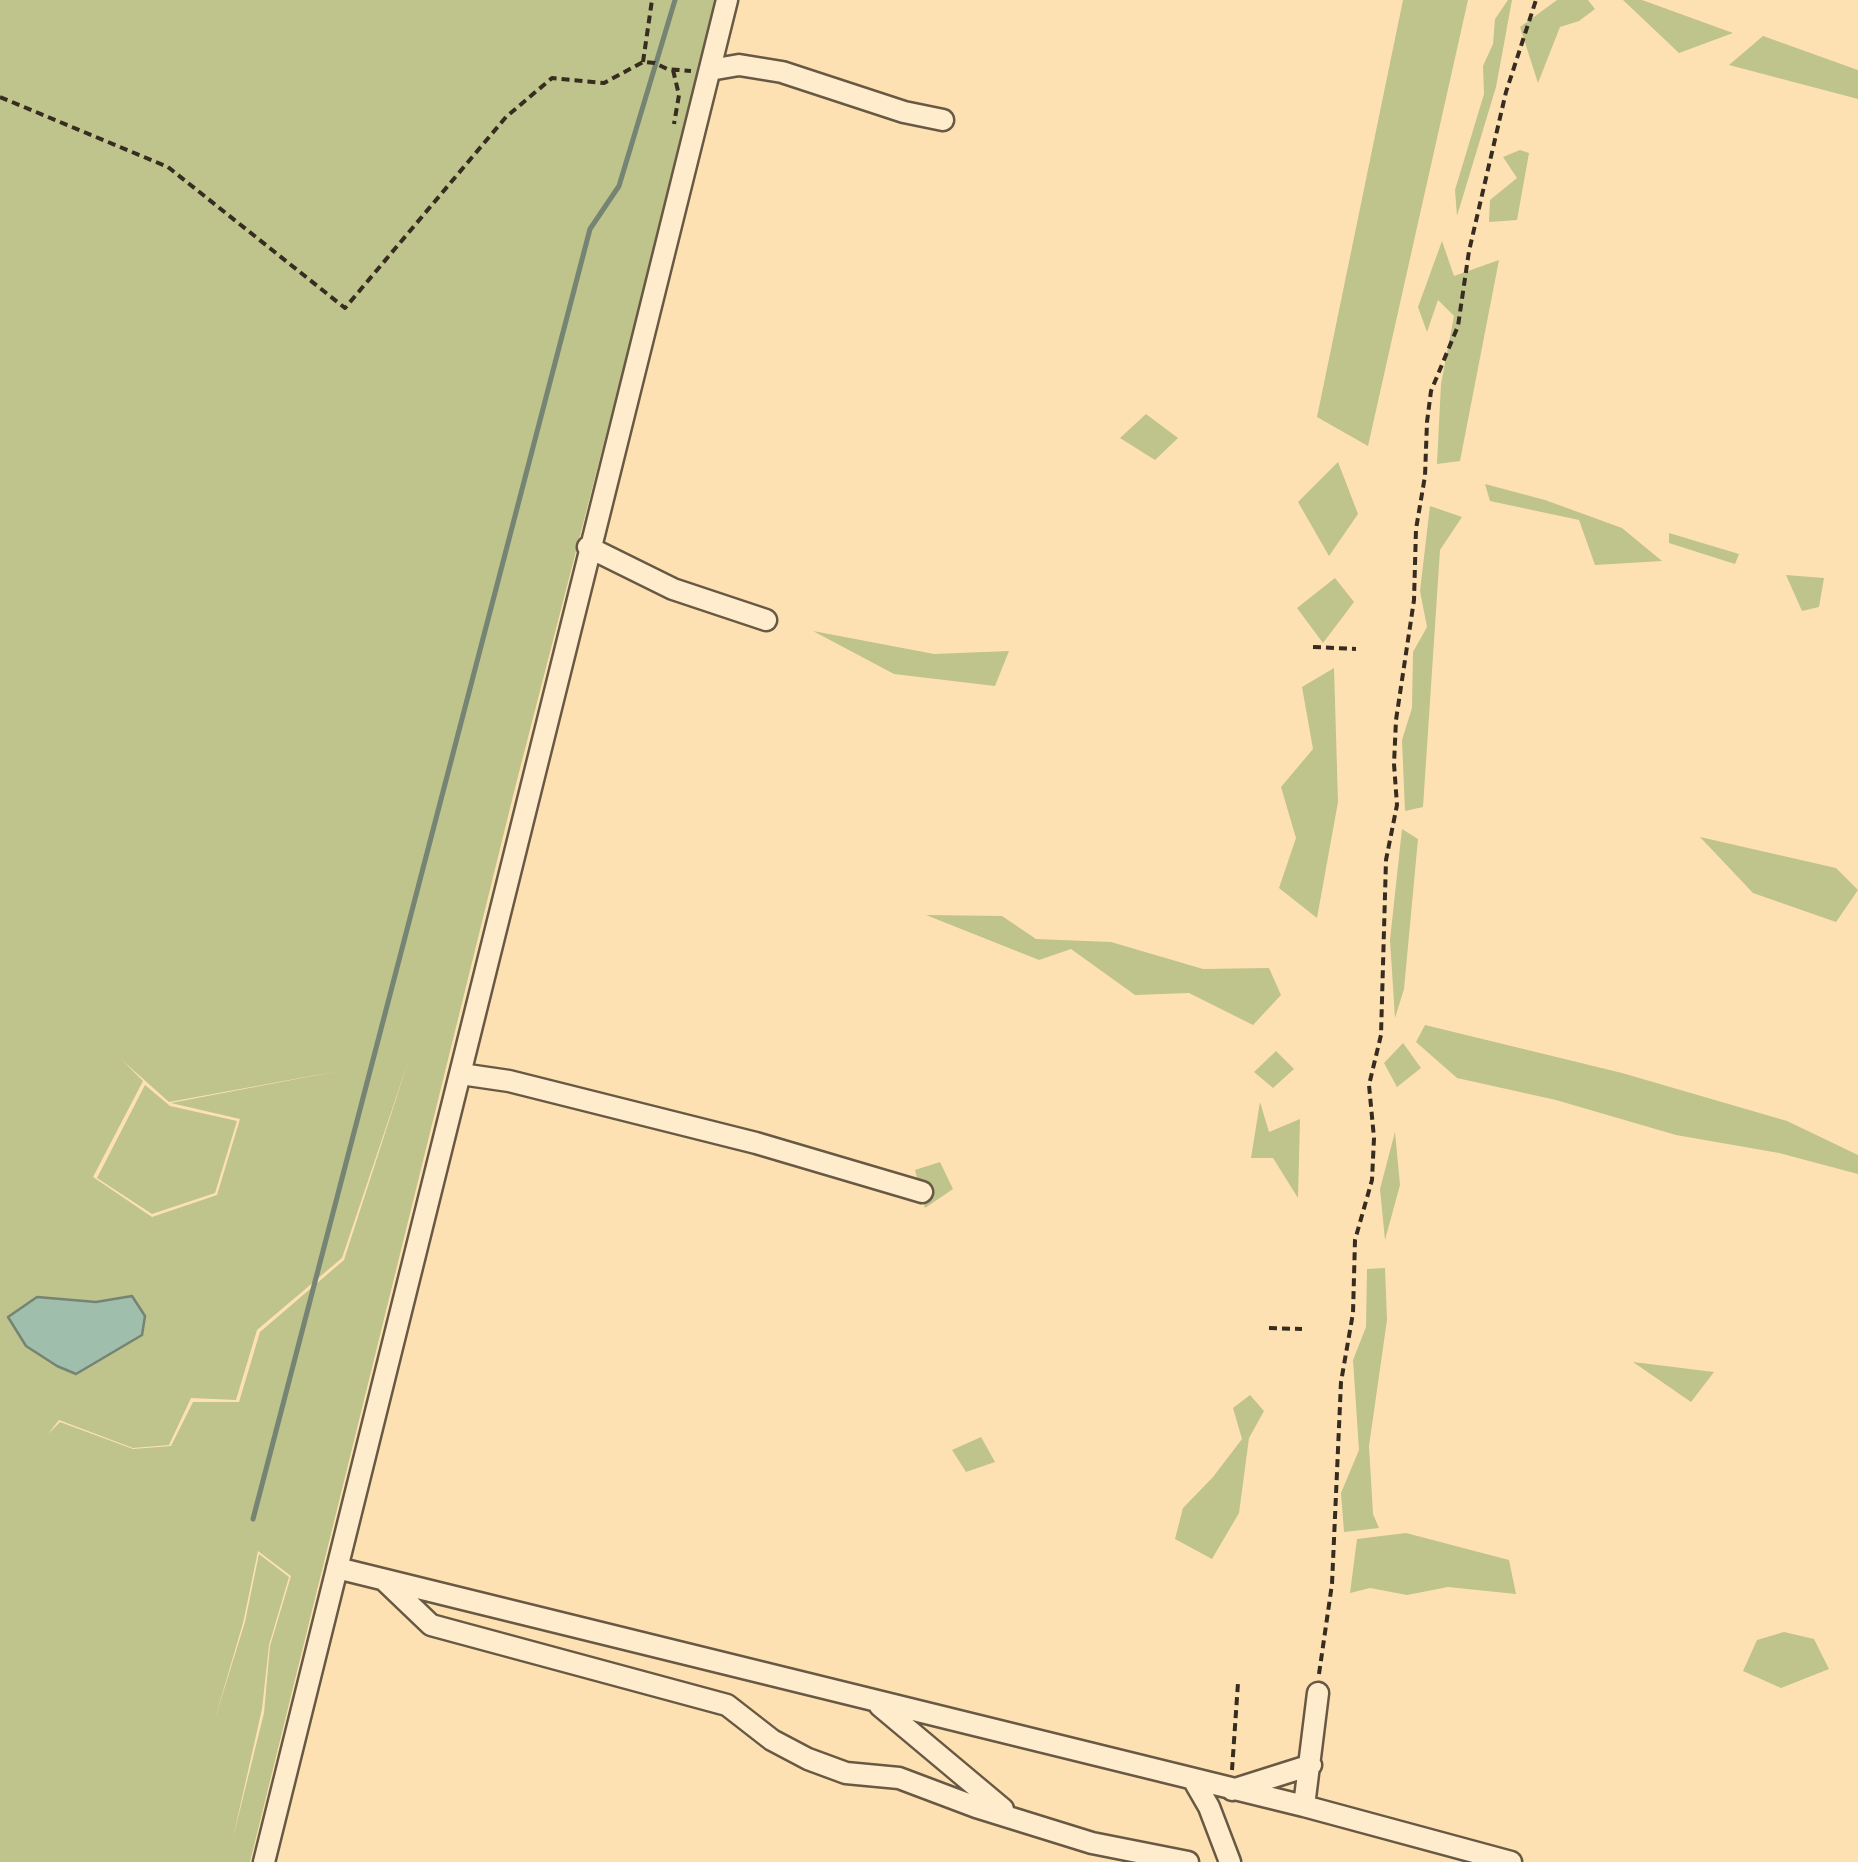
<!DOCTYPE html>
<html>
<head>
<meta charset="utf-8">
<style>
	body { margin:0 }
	canvas { display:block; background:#fee1b2 }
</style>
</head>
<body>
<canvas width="1858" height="1862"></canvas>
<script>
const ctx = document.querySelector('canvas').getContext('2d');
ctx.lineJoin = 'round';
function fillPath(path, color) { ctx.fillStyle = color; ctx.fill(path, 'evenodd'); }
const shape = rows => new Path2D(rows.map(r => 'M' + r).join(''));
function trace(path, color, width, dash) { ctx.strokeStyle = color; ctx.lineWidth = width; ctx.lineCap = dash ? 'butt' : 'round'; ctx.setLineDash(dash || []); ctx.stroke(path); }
const green = shape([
	[0,0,718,0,516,784,250,1862,0,1862],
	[409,1059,344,1260,260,1332,239,1402,193,1402,171,1446,133,1449,60,1422,48,1434,59,1420,133,1448,169,1445,191,1398,236,1400,257,1330,342,1258],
	[122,1060,169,1102,344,1070,171,1103,240,1119,217,1195,152,1217,93,1177,143,1081],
	[258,1551,291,1576,270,1646,264,1713,232,1842,262,1709,269,1645,289,1577,259,1554,245,1622,214,1722,243,1623],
	[1403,0,1468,0,1368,446,1317,417],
	[1508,0,1512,0,1496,87,1457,216,1455,190,1484,94,1483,66,1493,44,1495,19],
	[1557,0,1588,0,1595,9,1579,21,1560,27,1538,83,1520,27],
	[1623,0,1642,0,1733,33,1679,53],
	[1763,36,1855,69,1858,70,1858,99,1729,65],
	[1520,150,1529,153,1517,220,1489,222,1490,200,1517,178,1503,157],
	[1442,241,1454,276,1499,260,1460,461,1437,464,1441,384,1454,316,1438,300,1427,332,1418,307],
	[1146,414,1178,438,1155,460,1120,438],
	[1338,462,1358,514,1329,556,1298,502],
	[1485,484,1545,500,1622,528,1662,561,1595,565,1579,520,1490,501],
	[1430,506,1462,517,1440,550,1423,807,1405,811,1402,740,1412,708,1413,652,1427,627,1420,591],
	[1669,533,1739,554,1735,564,1669,543],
	[1786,575,1824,578,1819,607,1802,611],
	[1335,578,1354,602,1323,643,1297,608],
	[813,631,934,654,1009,651,995,686,894,674],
	[1334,668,1338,802,1317,918,1279,888,1296,838,1281,787,1313,749,1302,687],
	[1402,829,1418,839,1404,989,1395,1018,1390,940],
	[1700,837,1836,868,1858,890,1836,922,1753,893],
	[926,915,1002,916,1036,939,1111,942,1203,969,1269,968,1281,995,1253,1025,1189,993,1135,995,1071,949,1039,960],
	[1425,1025,1622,1073,1787,1121,1858,1155,1858,1174,1779,1153,1676,1135,1556,1100,1457,1078,1416,1042],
	[1403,1043,1421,1068,1397,1087,1384,1063],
	[1276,1051,1294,1069,1273,1088,1254,1072],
	[145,1085,170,1106,237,1121,215,1193,152,1214,97,1178],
	[1260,1102,1269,1132,1300,1119,1298,1198,1273,1158,1251,1158],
	[1395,1132,1400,1185,1385,1240,1380,1189],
	[940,1162,953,1189,925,1208,915,1170],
	[1385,1268,1387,1320,1369,1446,1373,1514,1379,1528,1344,1532,1341,1493,1359,1450,1353,1360,1366,1327,1367,1269],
	[1633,1362,1714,1372,1691,1402],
	[1250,1395,1264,1411,1249,1438,1239,1513,1212,1559,1175,1539,1183,1508,1213,1477,1242,1439,1233,1408],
	[981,1437,995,1462,966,1472,952,1450],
	[1406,1533,1509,1560,1516,1594,1448,1587,1407,1595,1370,1588,1350,1593,1357,1539],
	[1784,1632,1814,1639,1829,1669,1781,1688,1743,1671,1757,1640]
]);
const water = shape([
	[132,1296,145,1316,142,1335,76,1374,57,1366,26,1346,8,1317,37,1297,96,1302,132,1296]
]);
const stream = shape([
	[253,1519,590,229,619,186,675,0]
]);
const path = shape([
	[643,62,652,0],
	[673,70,679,95,674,124],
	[0,97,168,167,345,308,506,117,552,78,604,83,643,62,655,63,667,69,691,71],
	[1313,647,1356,649],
	[1269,1328,1302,1329],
	[1319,1674,1332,1584,1341,1382,1353,1313,1355,1240,1372,1180,1374,1138,1369,1085,1381,1035,1386,860,1397,805,1394,764,1396,720,1414,600,1416,529,1425,476,1427,422,1431,391,1458,326,1469,251,1506,92,1536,0],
	[1232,1770,1238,1683]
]);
const minor = shape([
	[710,70,739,65,782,72,904,112,943,120],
	[588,547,673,589,766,620],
	[461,1074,509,1081,756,1143,922,1192],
	[337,1568,1304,1806,1511,1862],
	[385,1581,431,1625,727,1705,772,1740,808,1759,846,1773,899,1778,976,1807,1092,1843,1188,1862],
	[880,1706,1003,1809],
	[1194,1781,1209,1807,1230,1862],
	[1232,1790,1311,1765],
	[1304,1806,1318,1693],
	[264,1862,727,0]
]);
fillPath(green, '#bfc38c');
fillPath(water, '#a0beac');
trace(water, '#768474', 2.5);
trace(stream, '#768474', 5);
trace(minor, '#685944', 25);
trace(path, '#362c1f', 4, [8, 5]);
trace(minor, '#feeccd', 20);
</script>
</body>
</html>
